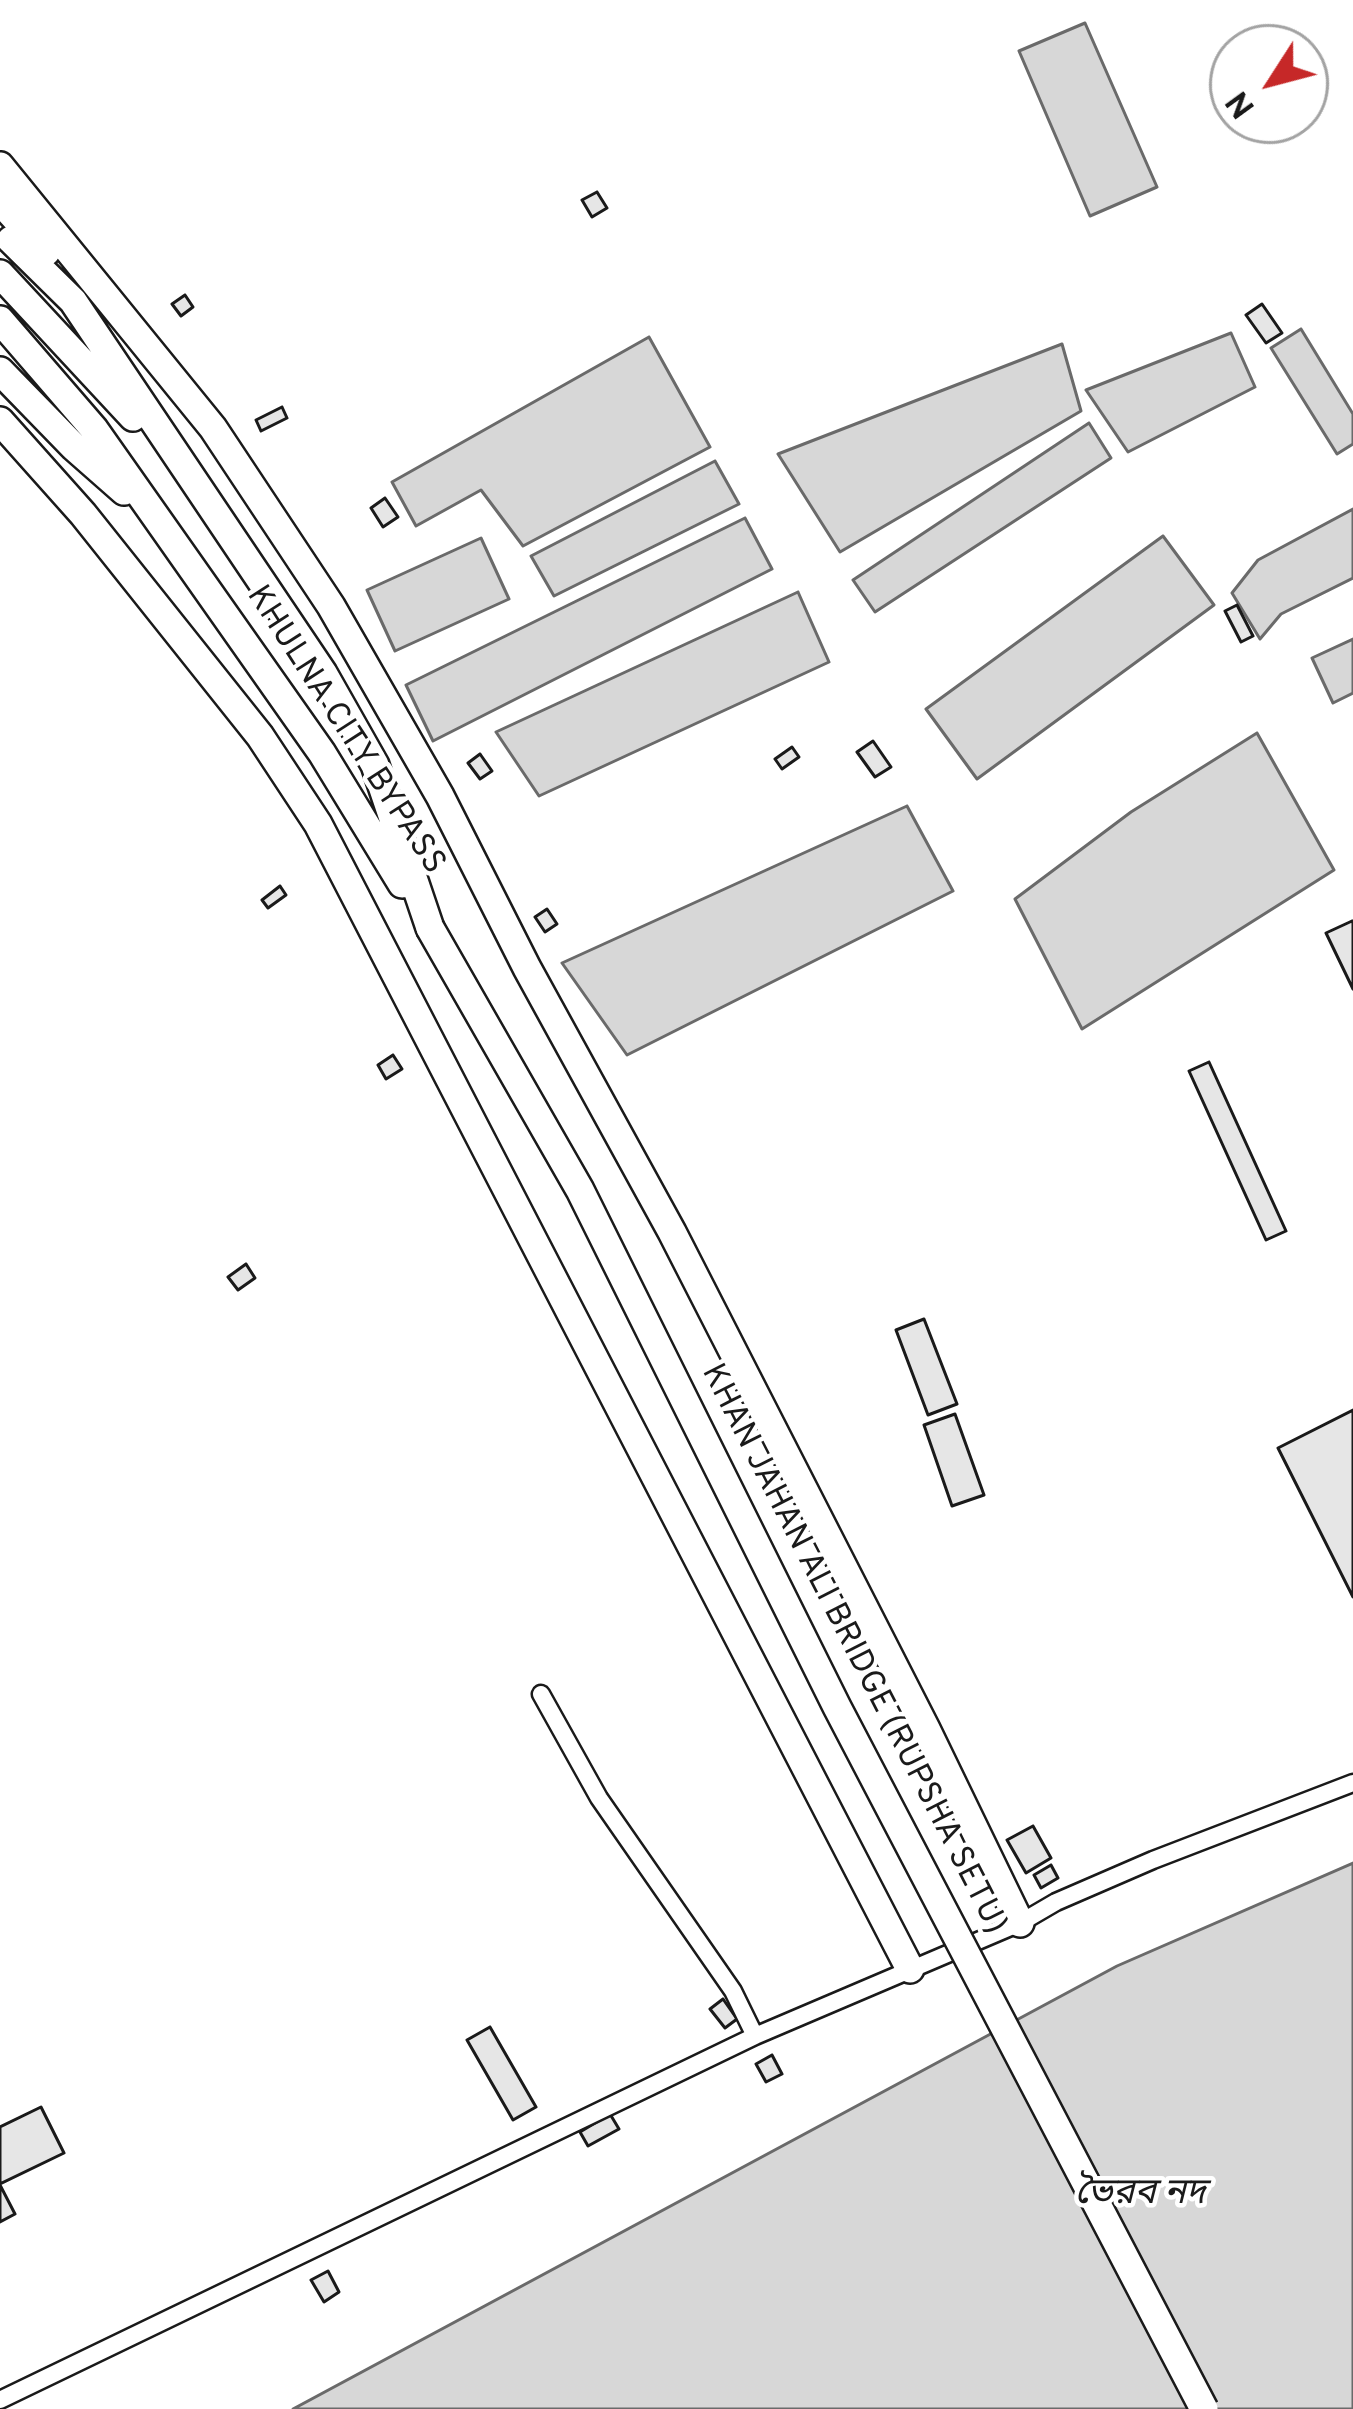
<!DOCTYPE html>
<html>
<head>
<meta charset="utf-8">
<style>
	body { margin:0 }
	#map { position:relative; width:1353px; height:2409px; overflow:hidden; background:#fff; font-family:Overpass,sans-serif }
	canvas { display:block }
	.north { position:absolute; left:1209px; top:24px; width:120px; height:120px; box-sizing:border-box; background:#fff; border:3px solid #a3a3a3; border-radius:50%; rotate:234deg; font-size:33px; font-weight:700; line-height:48px; text-align:center; color:#1a1a1a }
	.north::after { content:''; display:block; margin:auto; width:42px; height:54px; background:#c62828; clip-path:polygon(50% 0,100% 100%,50% 72%,0 100%) }
</style>
</head>
<body>
<div id="map">
<canvas width="1353" height="2409"></canvas>
<div class="north">N</div>
</div>
<script>
const ctx = document.querySelector('canvas').getContext('2d');
ctx.lineJoin = 'round';
function fillPath(path, color) { ctx.fillStyle = color; ctx.fill(path, 'evenodd'); }
const shape = rows => new Path2D(rows.map(r => 'M' + r).join(''));
function trace(path, color, width, dash) { ctx.strokeStyle = color; ctx.lineWidth = width; ctx.lineCap = dash ? 'butt' : 'round'; ctx.setLineDash(dash || []); ctx.stroke(path); }
function drawText(font, color, halo, rows, align = 'center') {
  ctx.font = font + ' Overpass,"Noto Sans Bengali",sans-serif'; ctx.lineWidth = 9; ctx.setLineDash([]); ctx.textBaseline = 'middle'; ctx.strokeStyle = halo; ctx.fillStyle = color; for (const [text, x, y, turn = 0] of rows) {
    ctx.save(); ctx.translate(x, y); ctx.rotate((+turn || 0) * Math.PI / 180); ctx.textAlign = isNaN(turn) ? turn : align; if (halo) ctx.strokeText(text, 0, 0); ctx.fillText(text, 0, 0); ctx.restore();
  }
}
const water = shape([
	[1085,23,1157,187,1090,216,1019,51,1085,23],
	[1301,329,1353,414,1353,444,1337,454,1271,348,1301,329],
	[1231,333,1255,387,1128,452,1086,390,1231,333],
	[649,337,710,447,523,546,481,490,416,526,392,482,649,337],
	[1062,344,1081,411,840,552,778,454,1062,344],
	[1089,423,1111,458,875,612,853,580,1089,423],
	[715,461,739,504,554,596,531,556,715,461],
	[1353,509,1353,578,1281,614,1260,639,1232,593,1258,560,1353,509],
	[745,518,772,569,433,741,406,685,745,518],
	[1163,536,1214,605,977,779,926,709,1163,536],
	[481,538,509,599,395,651,367,590,481,538],
	[798,592,829,662,539,796,496,732,798,592],
	[1353,639,1353,693,1333,703,1312,658,1353,639],
	[1257,733,1334,870,1082,1029,1015,899,1131,812,1257,733],
	[907,806,953,891,627,1055,562,963,907,806],
	[1353,1863,1353,2409,293,2409,1117,1966,1353,1863]
]);
const building = shape([
	[597,192,607,208,592,217,582,200,597,192],
	[185,295,193,307,181,316,172,304,185,295],
	[1262,304,1282,333,1266,343,1246,315,1262,304],
	[282,407,287,418,261,431,256,420,282,407],
	[385,498,398,517,383,527,371,508,385,498],
	[1237,605,1253,636,1241,642,1225,611,1237,605],
	[873,741,891,767,875,777,857,752,873,741],
	[792,747,799,757,782,769,775,759,792,747],
	[480,754,492,771,480,779,468,763,480,754],
	[280,886,286,895,268,908,262,900,280,886],
	[547,909,557,924,545,932,535,917,547,909],
	[1352,921,1353,923,1353,989,1326,933,1352,921],
	[393,1055,402,1069,386,1079,378,1065,393,1055],
	[1209,1062,1286,1231,1266,1240,1189,1071,1209,1062],
	[246,1264,255,1278,238,1290,228,1277,246,1264],
	[924,1319,957,1404,928,1415,896,1330,924,1319],
	[1353,1410,1353,1597,1278,1448,1353,1410],
	[955,1414,984,1495,952,1506,924,1425,955,1414],
	[1033,1826,1051,1858,1026,1873,1007,1840,1033,1826],
	[1051,1865,1058,1878,1041,1888,1034,1875,1051,1865],
	[723,1999,737,2019,725,2028,710,2009,723,1999],
	[490,2027,536,2107,513,2120,467,2040,490,2027],
	[772,2055,782,2074,766,2082,756,2064,772,2055],
	[41,2107,64,2153,0,2184,0,2127,41,2107],
	[610,2114,619,2129,588,2146,580,2132,610,2114],
	[0,2185,15,2214,0,2222,0,2185],
	[328,2271,339,2292,324,2302,311,2280,328,2271]
]);
const minor = shape([
	[541,1694,599,1798,733,1991,755,2036],
	[0,2400,755,2036,1020,1923,1056,1902,1153,1860,1353,1783]
]);
const trunk = shape([
	[0,166,213,428,331,606,440,796,527,968,672,1232,926,1729,1020,1923],
	[0,201,46,252],
	[11,240,73,301,323,673,375,765,430,928],
	[0,274,133,417],
	[0,320,94,429,322,753,402,884],
	[0,371,74,447,124,491],
	[0,421,83,514,260,736,318,824,910,1969]
]);
const trunkBridge = shape([
	[430,928,580,1190,837,1707,1204,2409]
]);
const streetNames = [
	["KHULNA CITY BYPASS",344,731,57],
	["KHAN JAHAN ALI BRIDGE (RUPSHA SETU)",852,1650,63]
];
const waterNames = [
	["ভৈরব নদ",1140,2196]
];
fillPath(water, '#d7d7d7');
trace(water, '#6a6a6a', 3);
fillPath(building, '#e6e6e6');
trace(building, '#1a1a1a', 3);
trace(minor, '#1a1a1a', 21);
trace(trunk, '#1a1a1a', 32);
trace(minor, '#fff', 16);
trace(trunk, '#fff', 27);
trace(trunkBridge, '#1a1a1a', 32, []);
trace(trunkBridge, '#fff', 27);
drawText('33px', '#1a1a1a', '#fff', streetNames);
drawText('italic 36px', '#1a1a1a', '#fff', waterNames);
</script>
</body>
</html>
